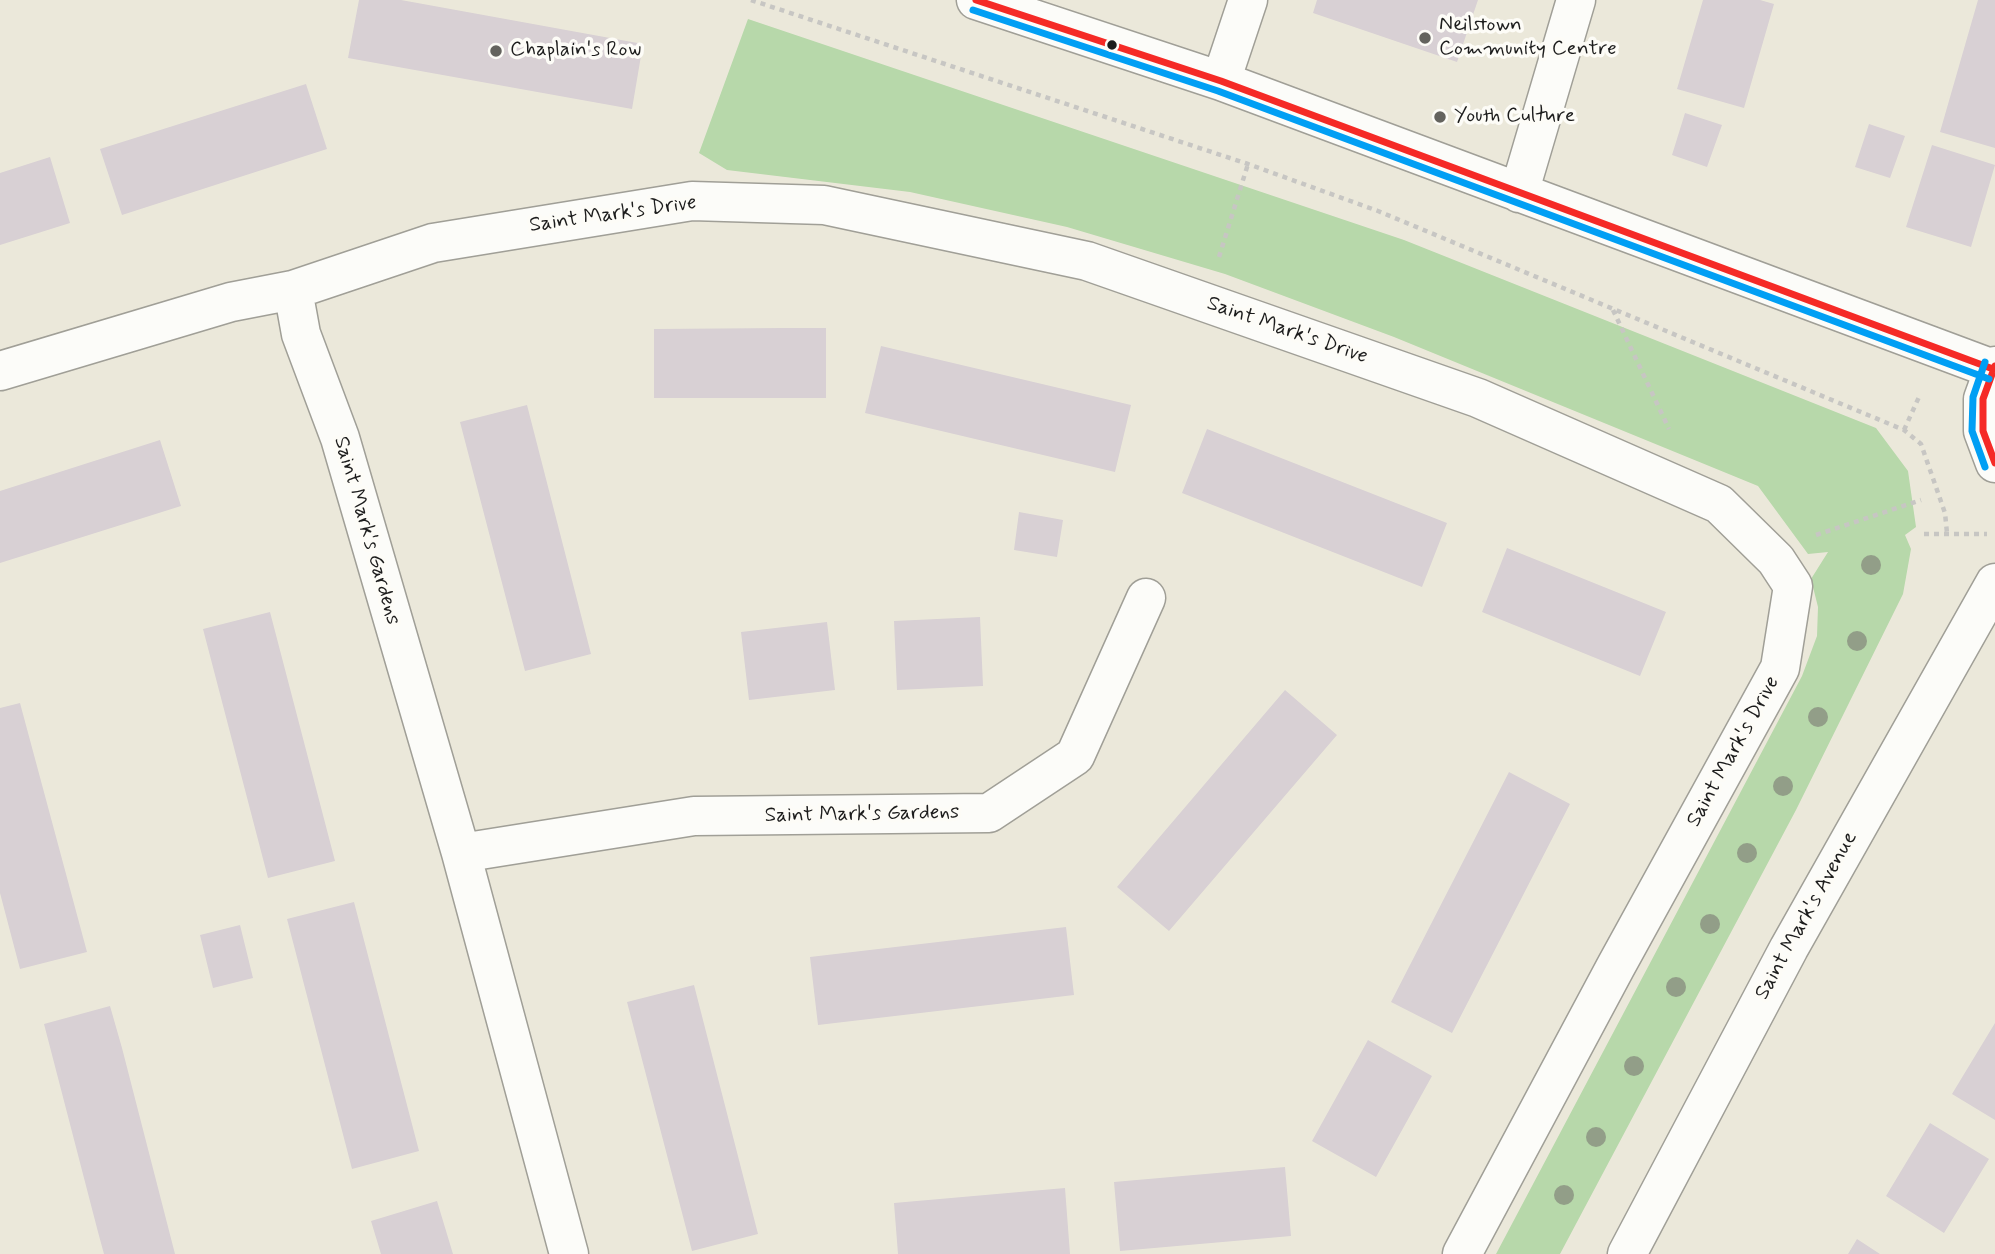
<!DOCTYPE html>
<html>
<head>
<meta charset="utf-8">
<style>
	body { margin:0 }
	canvas { display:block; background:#ebe8da }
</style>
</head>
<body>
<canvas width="1995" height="1254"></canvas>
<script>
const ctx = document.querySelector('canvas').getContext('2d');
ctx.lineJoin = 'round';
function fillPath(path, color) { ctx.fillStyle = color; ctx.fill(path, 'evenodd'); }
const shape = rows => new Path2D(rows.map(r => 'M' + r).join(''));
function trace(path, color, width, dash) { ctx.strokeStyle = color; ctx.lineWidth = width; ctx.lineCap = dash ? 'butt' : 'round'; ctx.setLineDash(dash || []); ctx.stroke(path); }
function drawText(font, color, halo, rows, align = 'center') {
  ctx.font = font + ' Mynerve,sans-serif'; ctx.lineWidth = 7; ctx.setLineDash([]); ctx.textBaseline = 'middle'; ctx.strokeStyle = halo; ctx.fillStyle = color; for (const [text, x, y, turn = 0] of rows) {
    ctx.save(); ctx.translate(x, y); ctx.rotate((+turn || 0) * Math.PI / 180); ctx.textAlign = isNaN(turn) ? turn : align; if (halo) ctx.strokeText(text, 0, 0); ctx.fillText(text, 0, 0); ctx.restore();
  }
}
const green = shape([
	[748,19,1404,240,1876,428,1908,471,1916,527,1905,535,1911,549,1903,594,1796,810,1560,1254,1496,1254,1802,676,1817,636,1818,607,1811,579,1828,552,1808,554,1758,486,1394,337,1225,274,1067,227,910,192,727,170,699,153]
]);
const building = shape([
	[359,0,401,0,643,44,632,109,348,58],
	[1317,0,1478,0,1457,62,1313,13],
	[1703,0,1760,0,1774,4,1744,108,1677,89],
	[1978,0,1995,0,1995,148,1940,132],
	[306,84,327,149,122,215,100,149],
	[1685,113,1722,125,1707,167,1672,155],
	[1869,124,1905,136,1890,178,1855,167],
	[1932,145,1995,165,1971,247,1906,227],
	[50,157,70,223,0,245,0,173],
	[783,328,826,328,826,398,654,398,654,329],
	[881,346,1131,405,1115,472,865,413],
	[527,405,591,654,525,671,460,422],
	[1207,429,1447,523,1422,587,1182,493],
	[160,440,181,506,0,563,0,491],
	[1019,512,1063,520,1057,557,1014,550],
	[1507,548,1666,612,1640,676,1482,612],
	[270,612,335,861,268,878,203,629],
	[980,617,983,686,897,690,894,621],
	[827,622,835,690,749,700,741,632],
	[1285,690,1337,735,1169,931,1117,887],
	[20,703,87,952,20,969,0,893,0,708],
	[1509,772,1570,804,1452,1033,1391,1002],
	[354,902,419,1151,352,1169,287,919],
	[240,925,253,978,213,988,200,935],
	[1066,927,1074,995,818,1025,810,957],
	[694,985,758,1234,692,1251,627,1002],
	[110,1006,122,1048,175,1254,104,1254,98,1232,44,1024],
	[1995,1023,1995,1120,1952,1094],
	[1368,1040,1432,1076,1376,1177,1312,1141],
	[1930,1123,1989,1159,1944,1233,1886,1196],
	[1285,1167,1291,1236,1120,1251,1114,1182],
	[1065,1188,1070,1254,898,1254,894,1203],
	[437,1201,453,1254,381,1254,371,1221],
	[1857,1239,1880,1254,1848,1254]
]);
const path = shape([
	[751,0,1248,164,1378,211,1904,430,1921,444,1945,513,1947,533],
	[1219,257,1248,164],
	[1613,310,1669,429],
	[1904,430,1919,397],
	[1924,534,1987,534],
	[1816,535,1921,500]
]);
const minor = shape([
	[976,0,1221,81,1993,369],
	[1221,81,1248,0],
	[1519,193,1576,0],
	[293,290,301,334,340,438,461,853,569,1254],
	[1995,366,1983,399,1983,431,1995,463],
	[0,371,231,302,293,290,433,243,692,201,824,205,1087,261,1478,398,1719,504,1776,560,1793,586,1780,668,1616,966,1462,1254],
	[461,853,694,816,989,813,1075,756,1146,598],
	[1627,1254,1789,948,1995,583]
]);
const bus1 = shape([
	[976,0,1221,81,1993,369],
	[1995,366,1983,399,1983,431,1995,463]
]);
const bus2 = shape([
	[973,10,1218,91,1989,379],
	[1985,362,1973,397,1972,431,1985,467]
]);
const trees = [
	[1871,565],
	[1857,641],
	[1818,717],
	[1783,786],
	[1747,853],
	[1710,924],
	[1676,987],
	[1634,1066],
	[1596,1137],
	[1564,1195]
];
const markers = [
	[1425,38,7,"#64635e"],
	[1112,45,6,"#1c1c1c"],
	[496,51,7,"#64635e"],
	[1440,117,7,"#64635e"]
];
const poiNames = [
	["Neilstown",1439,26],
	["Community Centre",1439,50],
	["Chaplain's Row",510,51],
	["Youth Culture",1454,117]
];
const streetNames = [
	["Saint Mark's Drive",613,215,-8],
	["Saint Mark's Drive",1287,331,19],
	["Saint Mark's Gardens",366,531,74],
	["Saint Mark's Drive",1734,752,-61],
	["Saint Mark's Gardens",862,815,-1],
	["Saint Mark's Avenue",1807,916,-61]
];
fillPath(green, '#b7d8aa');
fillPath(building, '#d8d0d4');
trace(minor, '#a09f97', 41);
trace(path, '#c7c6c3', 4.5, [5, 5]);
trace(minor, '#fcfcf9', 38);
trace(bus1, '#f52a26', 7);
trace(bus2, '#019ff4', 7);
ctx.fillStyle = '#929e88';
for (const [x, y] of trees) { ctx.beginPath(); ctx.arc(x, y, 10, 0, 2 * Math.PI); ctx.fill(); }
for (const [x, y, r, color] of markers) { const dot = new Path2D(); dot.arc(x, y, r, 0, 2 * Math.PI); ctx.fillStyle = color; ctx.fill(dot); trace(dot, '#fdfcf7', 2.5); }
drawText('21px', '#1c1c1c', '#fdfcf7', poiNames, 'left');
drawText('21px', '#1c1c1c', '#fdfcf7', streetNames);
</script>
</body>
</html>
